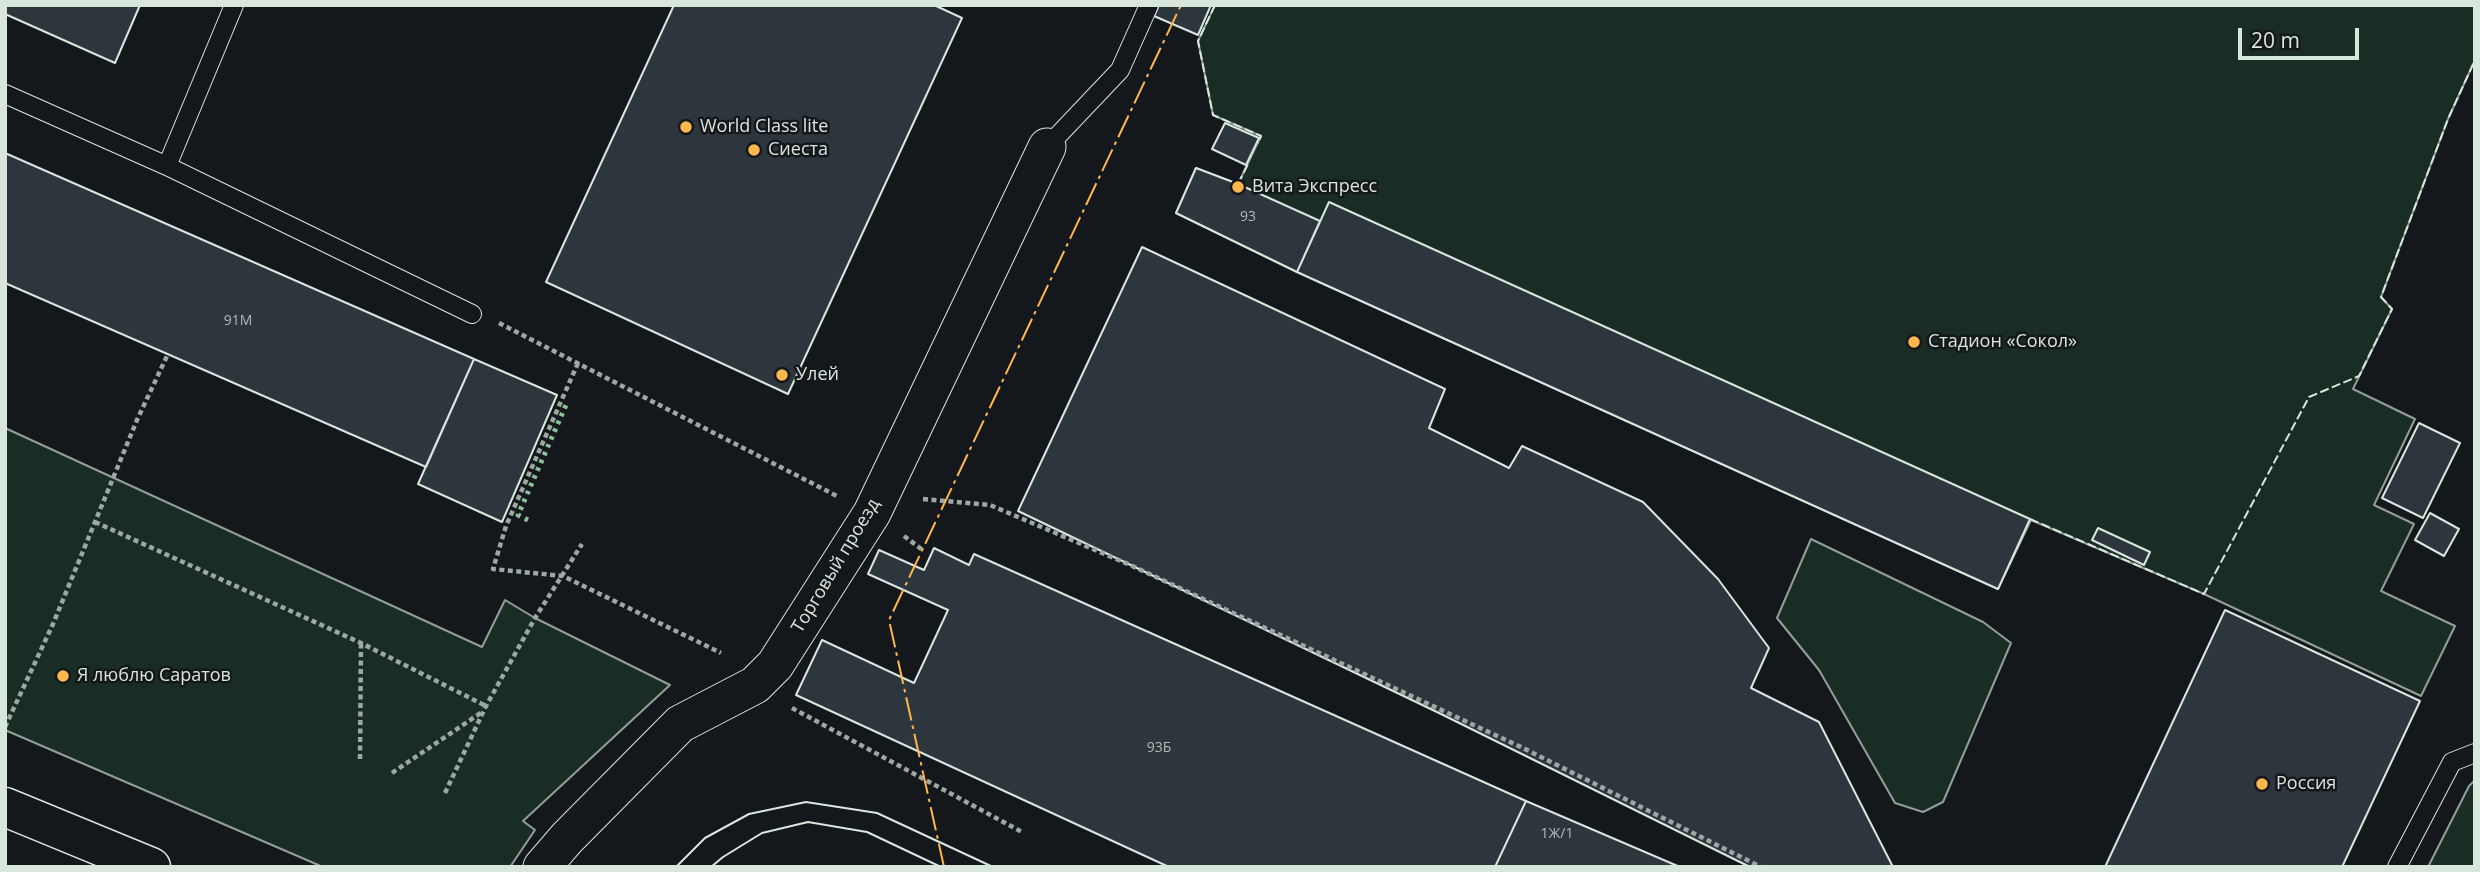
<!DOCTYPE html>
<html>
<head>
<meta charset="utf-8">
<style>
	body { margin:0 }
	#map { position:relative; width:2480px; height:872px; overflow:hidden; background:#14181c; font-family:"Open Sans",sans-serif }
	canvas { display:block }
	.frame { position:absolute; inset:0; border:7px solid #d8e6dc; pointer-events:none }
	.scale { position:absolute; left:2238px; top:28px; width:121px; height:32px; box-sizing:border-box; border:4px solid #d8e6dc; border-top:0; padding-left:9px; font-size:21px; line-height:24px; white-space:nowrap; color:#d8e6dc; -webkit-text-stroke:5px #14181c; paint-order:stroke }
</style>
</head>
<body>
<div id="map">
<canvas width="2480" height="872"></canvas>
<div class="frame"></div>
<div class="scale">20 m</div>
</div>
<script>
const ctx = document.querySelector('canvas').getContext('2d');
ctx.lineJoin = 'round';
function fillPath(path, color) { ctx.fillStyle = color; ctx.fill(path, 'evenodd'); }
const shape = rows => new Path2D(rows.map(r => 'M' + r).join(''));
function trace(path, color, width, dash) { ctx.strokeStyle = color; ctx.lineWidth = width; ctx.lineCap = dash ? 'butt' : 'round'; ctx.setLineDash(dash || []); ctx.stroke(path); }
function drawText(font, color, halo, rows, align = 'center') {
  ctx.font = font + ' "Open Sans",sans-serif'; ctx.lineWidth = 5; ctx.setLineDash([]); ctx.textBaseline = 'middle'; ctx.strokeStyle = halo; ctx.fillStyle = color; for (const [text, x, y, turn = 0] of rows) {
    ctx.save(); ctx.translate(x, y); ctx.rotate((+turn || 0) * Math.PI / 180); ctx.textAlign = isNaN(turn) ? turn : align; if (halo) ctx.strokeText(text, 0, 0); ctx.fillText(text, 0, 0); ctx.restore();
  }
}
const green = shape([
	[1215,5,2475,5,2475,60,2448,119,2381,297,2392,309,2353,389,2415,419,2374,505,2414,524,2381,591,2455,626,2421,696,2204,594,2031,520,1998,589,1297,272,1176,213,1196,168,1238,184,1261,136,1213,115,1198,41,1215,5],
	[5,428,482,647,505,600,535,618,670,685,523,821,535,830,510,867,323,867,5,730,5,428],
	[1811,539,1983,622,2011,643,1943,802,1923,812,1895,803,1819,670,1777,618,1811,539],
	[2475,780,2475,867,2428,867,2469,786,2475,780]
]);
const building = shape([
	[5,5,140,5,115,63,5,14,5,5],
	[674,5,934,5,962,18,788,394,546,282,674,5],
	[1159,5,1211,5,1198,35,1154,16,1159,5],
	[1225,123,1259,138,1246,165,1212,149,1225,123],
	[5,153,474,359,426,467,5,283,5,153],
	[1196,168,1238,184,1320,221,1297,272,1176,213,1196,168],
	[1329,202,2030,519,1998,589,1297,272,1329,202],
	[1142,247,1445,389,1429,428,1509,468,1522,446,1643,502,1718,579,1769,648,1751,688,1819,722,1893,867,1750,867,1439,713,1018,511,1142,247],
	[474,359,557,395,502,522,418,484,474,359],
	[2419,423,2460,443,2423,518,2382,498,2419,423],
	[2430,513,2459,529,2444,556,2415,540,2430,513],
	[2098,528,2150,552,2144,565,2092,540,2098,528],
	[934,548,969,565,974,554,1526,801,1495,867,1169,867,796,695,822,640,914,683,948,610,868,574,879,550,924,570,934,548],
	[2225,610,2420,701,2342,867,2105,867,2225,610],
	[1526,801,1680,867,1495,867,1526,801]
]);
const path = shape([
	[499,323,837,496],
	[578,363,506,526,493,569,563,576,721,653],
	[923,499,990,505,1128,564,1523,748,1761,867],
	[95,522,361,643,486,706],
	[904,536,924,551],
	[792,708,1022,832],
	[5,727,53,624,137,420,167,356],
	[360,759,361,643],
	[392,773,482,712],
	[445,793,486,706,535,618,582,544]
]);
const service = shape([
	[234,5,167,166,472,314],
	[5,94,167,166],
	[1047,147,1120,70,1149,5],
	[2397,867,2452,762,2475,753]
]);
const minor = shape([
	[542,867,567,838,680,724,755,685,775,665,872,513,1047,147]
]);
const primary = shape([
	[5,807,151,867]
]);
const tram = shape([
	[676,867,705,838,749,814,806,802,877,813,993,867],
	[711,867,723,857,762,833,808,822,867,832,941,867]
]);
const hedge = shape([
	[528,520,518,515,566,405]
]);
const fence = shape([
	[1215,5,1198,41,1213,115,1261,136,1258,143],
	[1238,184,1249,162],
	[2030,519,2204,594,2309,397,2359,376,2392,309,2381,297,2448,119,2475,60]
]);
const power = shape([
	[944,867,889,620,1181,5]
]);
const markers = [
	[686,127,7,"#ffb74d"],
	[754,150,7,"#ffb74d"],
	[1238,187,7,"#ffb74d"],
	[1914,342,7,"#ffb74d"],
	[782,375,7,"#ffb74d"],
	[63,676,7,"#ffb74d"],
	[2262,784,7,"#ffb74d"]
];
const numberNames = [
	["93",1248,217],
	["91М",238,321],
	["93Б",1159,748],
	["1Ж/1",1557,834]
];
const poiNames = [
	["World Class lite",700,127],
	["Сиеста",768,150],
	["Вита Экспресс",1252,187],
	["Стадион «Сокол»",1928,342],
	["Улей",796,375],
	["Я люблю Саратов",77,676],
	["Россия",2276,784]
];
const streetNames = [
	["Торговый проезд",836,566,-59]
];
fillPath(green, '#1a2d24');
trace(green, '#939e99', 2);
fillPath(building, '#2c363c');
trace(building, '#d8e6dc', 2);
trace(service, '#d8e6dc', 20);
trace(minor, '#d8e6dc', 39);
trace(primary, '#d8e6dc', 41);
trace(path, '#9da8a2', 4.5, [5, 3.5]);
trace(service, '#14181c', 18);
trace(minor, '#14181c', 37);
trace(primary, '#14181c', 38);
trace(tram, '#d8e6dc', 2);
trace(hedge, '#8ac095', 5, [3.5, 5]);
trace(fence, '#d8e6dc', 2, [9, 3.5]);
trace(power, '#ffb74d', 2, [24, 5, 3.5, 5]);
for (const [x, y, r, color] of markers) { const dot = new Path2D(); dot.arc(x, y, r, 0, 2 * Math.PI); ctx.fillStyle = color; ctx.fill(dot); trace(dot, '#14181c', 2.5); }
drawText('14px', '#adbab4', null, numberNames);
drawText('18px', '#d8e6dc', '#14181c', poiNames, 'left');
drawText('18px', '#d8e6dc', '#14181c', streetNames);
</script>
</body>
</html>
